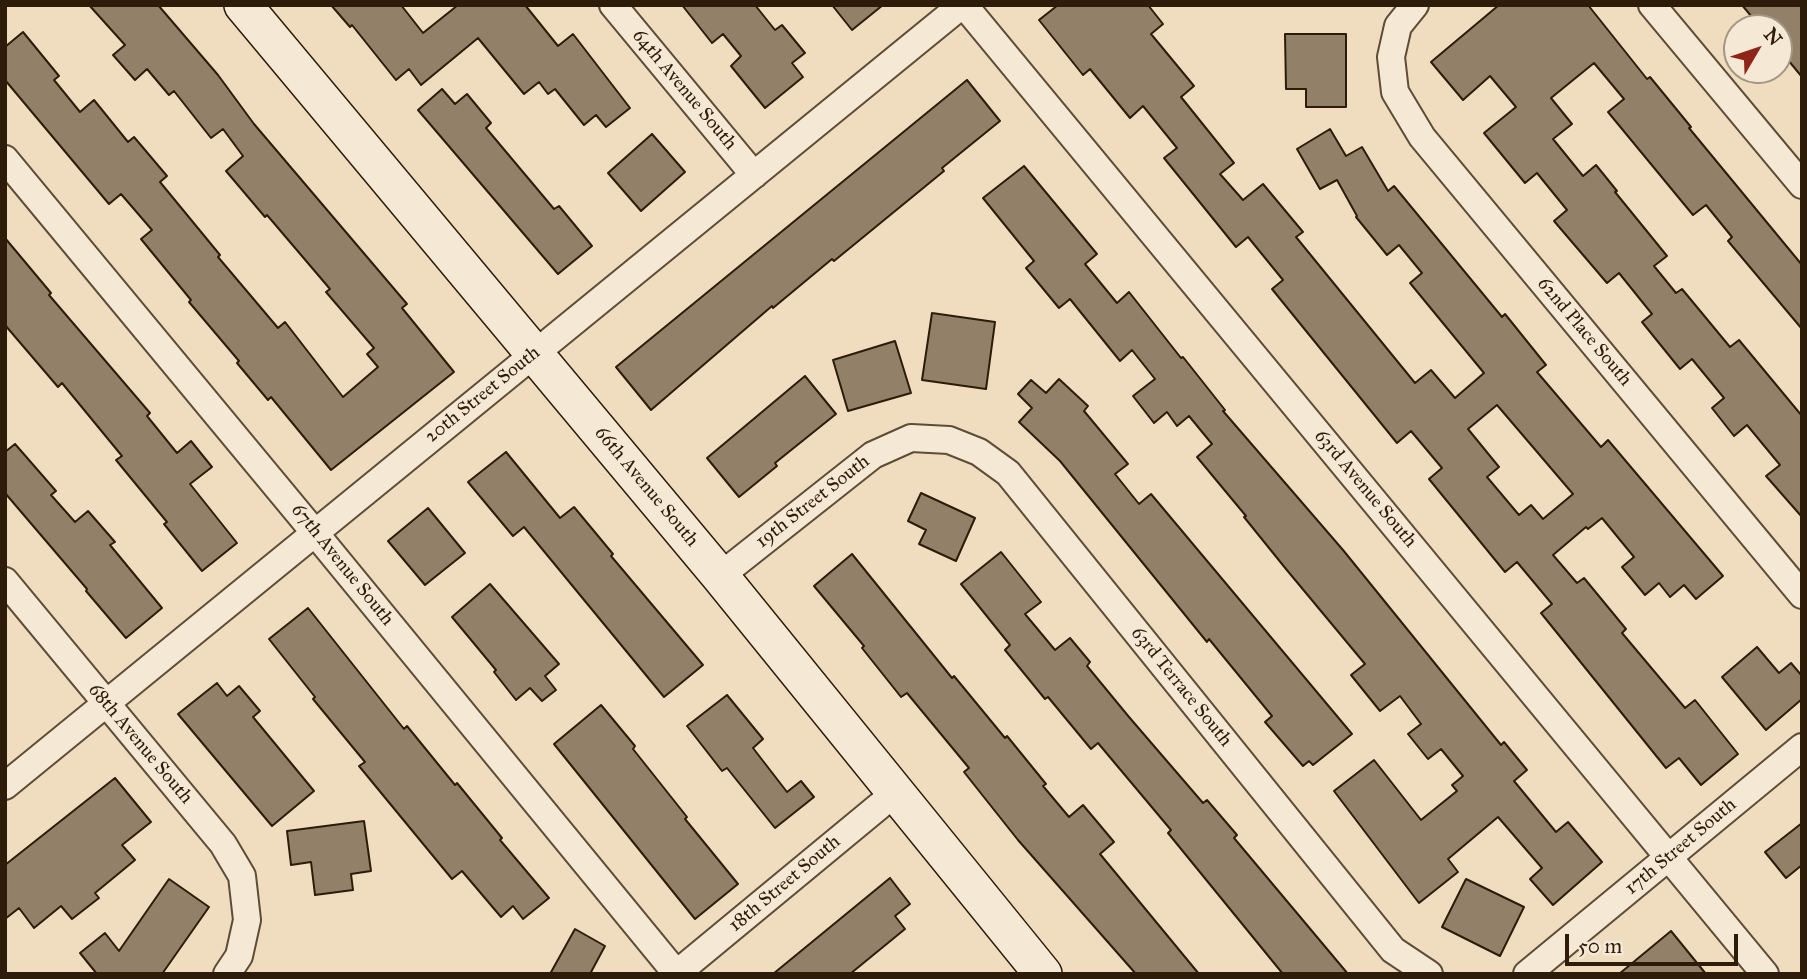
<!DOCTYPE html>
<html>
<head>
<meta charset="utf-8">
<style>
	body { margin:0 }
	#map { position:relative; width:1807px; height:979px; overflow:hidden; background:#f0dcbf; font-family:"IM FELL Great Primer",serif }
	canvas { display:block }
	.frame { position:absolute; inset:0; border:7px solid #2c1c09; pointer-events:none }
	.north { position:absolute; left:1723px; top:14px; width:70px; height:70px; box-sizing:border-box; background:#f5e8d5; border:2px solid #a59683; border-radius:50%; rotate:51deg; font-size:19px; font-weight:700; line-height:28px; text-align:center; color:#2c1c09 }
	.north::after { content:''; display:block; margin:auto; width:24px; height:32px; background:#8f2418; clip-path:polygon(50% 0,100% 100%,50% 72%,0 100%) }
	.scale { position:absolute; left:1565px; top:934px; width:173px; height:32px; box-sizing:border-box; border:4px solid #2c1c09; border-top:0; padding-left:9px; font-size:21px; line-height:24px; white-space:nowrap; color:#2c1c09; -webkit-text-stroke:5px #f5e8d5; paint-order:stroke }
</style>
</head>
<body>
<div id="map">
<canvas width="1807" height="979"></canvas>
<div class="frame"></div>
<div class="north">N</div>
<div class="scale">50 m</div>
</div>
<script>
const ctx = document.querySelector('canvas').getContext('2d');
ctx.lineJoin = 'round';
function fillPath(path, color) { ctx.fillStyle = color; ctx.fill(path, 'evenodd'); }
const shape = rows => new Path2D(rows.map(r => 'M' + r).join(''));
function trace(path, color, width, dash) { ctx.strokeStyle = color; ctx.lineWidth = width; ctx.lineCap = dash ? 'butt' : 'round'; ctx.setLineDash(dash || []); ctx.stroke(path); }
function drawText(font, color, halo, rows, align = 'center') {
  ctx.font = font + ' "IM FELL Great Primer",serif'; ctx.lineWidth = 5; ctx.setLineDash([]); ctx.textBaseline = 'middle'; ctx.strokeStyle = halo; ctx.fillStyle = color; for (const [text, x, y, turn = 0] of rows) {
    ctx.save(); ctx.translate(x, y); ctx.rotate((+turn || 0) * Math.PI / 180); ctx.textAlign = isNaN(turn) ? turn : align; if (halo) ctx.strokeText(text, 0, 0); ctx.fillText(text, 0, 0); ctx.restore();
  }
}
const building = shape([
	[89,5,158,5,218,75,254,124,407,304,402,308,454,372,331,470,271,397,268,400,237,363,239,361,189,302,191,300,141,239,152,230,121,194,109,204,5,80,5,47,23,32,59,76,54,80,80,112,94,100,128,142,134,137,167,176,160,182,220,255,218,257,278,328,285,322,343,397,378,367,367,354,374,348,326,292,330,289,267,215,265,217,226,171,243,156,223,129,211,138,174,91,169,95,147,69,135,80,113,55,125,45,89,5],
	[331,5,401,5,423,33,458,5,525,5,558,46,573,34,630,108,606,127,596,115,584,125,555,89,548,94,539,82,524,94,478,38,421,85,409,69,396,80,352,25,350,27,331,5],
	[682,5,755,5,775,30,782,25,805,53,792,63,803,77,765,108,731,66,741,56,723,34,712,43,682,5],
	[832,5,883,5,852,30,832,5],
	[1058,5,1148,5,1163,24,1151,34,1194,86,1181,97,1234,163,1220,174,1243,200,1263,184,1303,232,1296,237,1415,383,1431,370,1455,398,1484,373,1410,283,1422,273,1399,245,1387,255,1356,217,1357,216,1337,180,1320,189,1297,149,1330,129,1346,156,1362,147,1388,191,1394,186,1502,317,1505,314,1546,365,1537,372,1601,447,1608,440,1723,576,1696,599,1684,585,1670,597,1659,583,1645,595,1622,567,1634,557,1602,518,1588,529,1586,527,1553,555,1577,583,1584,578,1626,629,1622,633,1685,708,1695,700,1738,754,1701,785,1679,758,1666,768,1541,613,1552,604,1517,562,1505,572,1429,479,1442,468,1411,431,1397,443,1272,289,1283,280,1248,237,1236,247,1164,158,1177,148,1143,106,1130,118,1090,69,1083,75,1039,20,1058,5],
	[1497,405,1573,494,1543,519,1531,505,1519,515,1487,477,1499,467,1468,429,1497,405],
	[1499,5,1588,5,1647,79,1650,77,1691,127,1689,128,1802,265,1802,329,1728,241,1732,237,1706,205,1693,215,1608,112,1624,99,1594,63,1551,98,1572,124,1553,139,1583,176,1596,165,1617,191,1615,192,1667,256,1654,266,1676,293,1682,289,1730,347,1739,340,1802,416,1802,517,1766,476,1780,465,1747,425,1734,436,1712,408,1724,398,1692,359,1680,369,1642,322,1652,314,1619,273,1607,283,1554,221,1567,210,1537,173,1525,183,1484,133,1516,107,1490,76,1463,100,1431,62,1499,5],
	[1742,5,1802,5,1802,77,1779,49,1779,28,1761,28,1742,5],
	[1285,34,1346,34,1346,107,1306,107,1306,89,1286,89,1285,34],
	[967,80,1000,121,942,168,944,171,834,261,832,259,773,308,772,306,651,410,616,367,967,80],
	[442,89,455,104,467,94,491,123,486,128,554,209,559,206,592,246,558,274,418,110,442,89],
	[652,134,685,172,641,211,608,173,652,134],
	[1024,166,1097,254,1085,264,1117,303,1129,292,1181,358,1183,357,1225,410,1223,411,1343,550,1501,745,1504,742,1527,770,1514,781,1556,832,1568,822,1602,862,1553,905,1530,879,1542,868,1498,817,1448,859,1458,872,1419,903,1334,791,1374,760,1421,820,1457,791,1452,785,1463,776,1441,749,1428,759,1408,734,1421,724,1400,696,1380,711,1351,675,1365,664,1286,569,1244,517,1246,516,1197,457,1212,444,1189,416,1177,426,1167,412,1154,423,1133,396,1155,379,1132,350,1120,361,1070,299,1059,308,1026,268,1034,261,983,198,1024,166],
	[5,238,51,293,49,295,150,413,147,416,177,453,191,441,212,467,190,484,237,543,202,571,164,524,167,522,116,460,122,456,62,383,58,387,5,325,5,238],
	[932,313,995,322,986,389,922,380,932,313],
	[895,341,911,393,848,411,833,360,895,341],
	[805,376,836,414,775,463,777,466,739,497,707,458,805,376],
	[1059,379,1088,406,1084,411,1128,464,1115,474,1139,504,1151,494,1352,734,1313,765,1309,761,1303,766,1265,722,1272,716,1209,639,1207,642,1060,461,1019,422,1032,408,1018,394,1031,380,1046,393,1059,379],
	[15,444,56,491,51,495,75,522,88,511,115,542,110,545,162,608,126,638,86,591,87,589,5,493,5,452,15,444],
	[506,452,560,518,574,507,613,554,611,556,703,665,664,697,524,527,513,536,468,482,506,452],
	[921,493,975,518,956,561,919,544,926,530,908,521,921,493],
	[428,508,465,553,425,585,388,541,428,508],
	[1001,552,1041,602,1025,614,1055,650,1070,638,1090,662,1087,666,1129,717,1203,803,1207,800,1237,835,1234,838,1348,974,1283,974,1168,833,1171,830,1098,743,1091,749,1048,697,1045,699,1005,650,1010,645,961,584,1001,552],
	[852,554,952,678,954,676,1005,738,1007,736,1046,784,1043,786,1069,817,1083,805,1114,842,1100,854,1199,974,1136,974,1018,840,964,772,969,768,907,693,901,697,862,648,864,646,814,586,852,554],
	[490,584,559,664,545,676,556,690,542,701,530,688,516,700,494,672,496,670,452,617,490,584],
	[308,608,404,729,407,726,455,785,457,783,502,838,500,840,549,898,523,919,513,906,501,917,462,871,452,879,359,766,365,762,313,699,315,697,269,639,308,608],
	[1757,647,1779,673,1791,663,1802,676,1802,699,1766,730,1722,677,1757,647],
	[217,683,227,696,239,686,260,711,253,717,314,791,272,826,178,714,217,683],
	[727,695,763,739,753,748,787,792,801,781,814,797,775,828,727,768,722,771,687,726,727,695],
	[601,705,635,746,633,749,687,817,685,819,738,884,695,919,554,744,601,705],
	[115,778,151,822,122,845,135,860,95,893,99,898,72,919,61,906,34,928,19,908,5,919,5,865,115,778],
	[364,821,371,871,351,874,353,890,315,895,311,862,291,865,287,831,364,821],
	[1802,823,1802,865,1786,878,1765,852,1802,823],
	[890,878,910,904,895,916,905,929,850,974,773,974,890,878],
	[169,879,209,907,162,974,97,974,80,953,105,933,119,951,169,879],
	[1466,879,1524,907,1500,956,1442,927,1466,879],
	[575,929,605,946,590,974,550,974,575,929],
	[1671,931,1706,974,1619,974,1671,931]
]);
const street = shape([
	[613,5,754,175],
	[964,5,1765,974],
	[1415,5,1398,26,1391,57,1395,92,1422,137,1802,595],
	[1652,5,1802,185],
	[5,159,315,533,676,973],
	[720,576,873,455,911,438,949,440,979,452,1008,473,1393,950,1429,974],
	[5,581,223,844,242,876,247,920,239,956,227,974],
	[5,786,962,5],
	[676,974,895,793],
	[1527,974,1802,747]
]);
const secondary = shape([
	[243,5,720,576,1043,974]
]);
const streetNames = [
	["64th Avenue South",684,90,50],
	["62nd Place South",1584,332,50],
	["20th Street South",483,395,-39],
	["66th Avenue South",646,487,50],
	["63rd Avenue South",1365,489,50],
	["19th Street South",813,502,-38],
	["67th Avenue South",342,565,51],
	["63rd Terrace South",1181,687,51],
	["68th Avenue South",140,744,50],
	["17th Street South",1681,847,-40],
	["18th Street South",785,884,-40]
];
fillPath(building, '#928068');
trace(building, '#2c1c09', 2);
trace(street, '#5d4c36', 30);
trace(secondary, '#2c1c09', 40);
trace(street, '#f5e8d5', 26);
trace(secondary, '#f5e8d5', 37);
drawText('19px', '#2c1c09', '#f5e8d5', streetNames);
</script>
</body>
</html>
